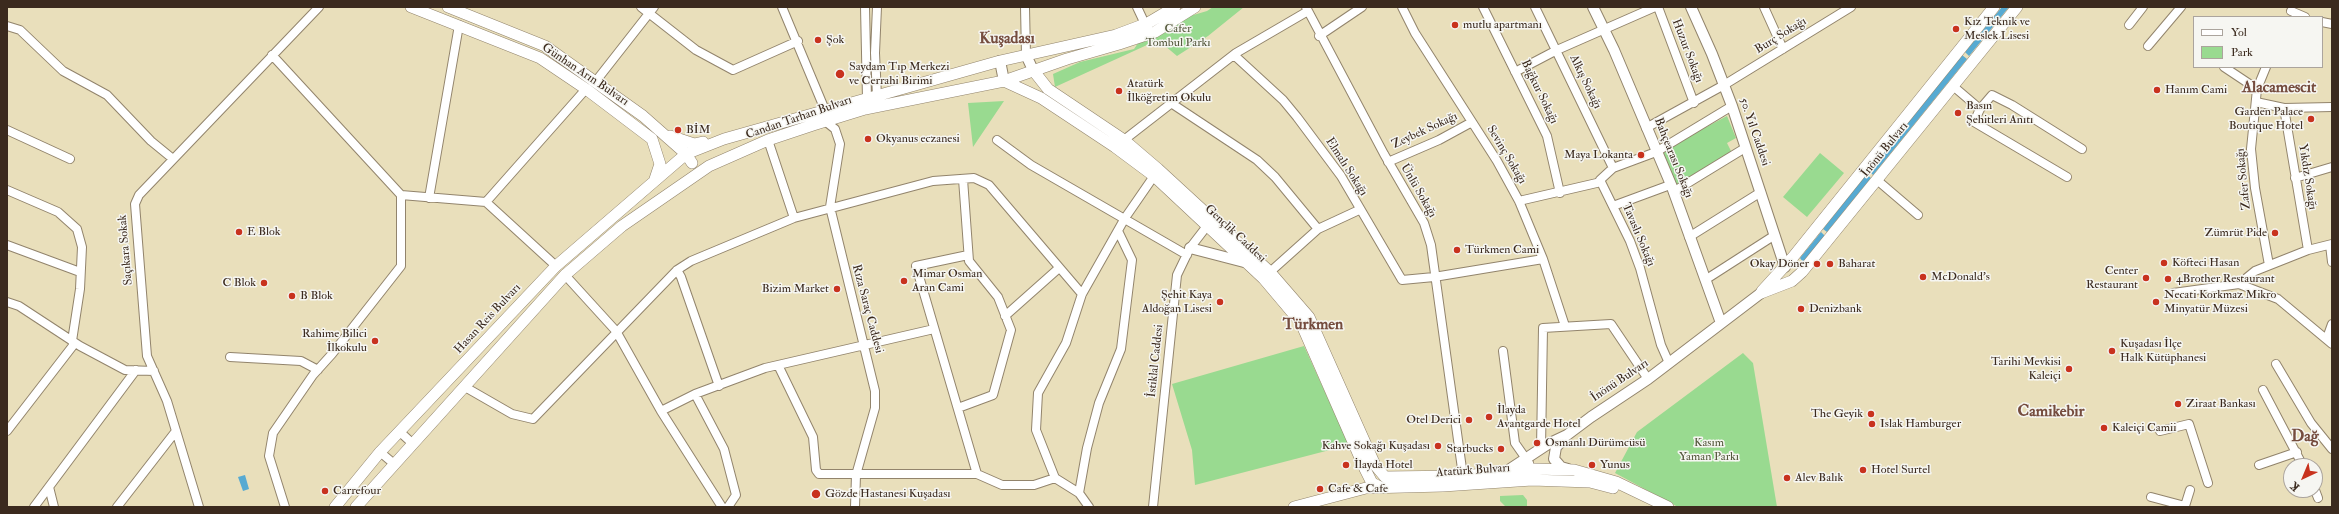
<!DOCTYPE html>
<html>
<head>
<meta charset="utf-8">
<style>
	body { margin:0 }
	#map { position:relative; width:2339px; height:514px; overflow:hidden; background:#e9dfbb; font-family:"IM FELL Double Pica",serif }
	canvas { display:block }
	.frame { position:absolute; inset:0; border:8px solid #3b2a1e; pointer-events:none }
	.legend { position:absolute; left:2193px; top:16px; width:130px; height:52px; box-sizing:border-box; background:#f6f6f2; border:1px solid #aba49d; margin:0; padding:5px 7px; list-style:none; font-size:12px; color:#3b2a1e }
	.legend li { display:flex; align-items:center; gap:8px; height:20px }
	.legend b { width:20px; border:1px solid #aba49d }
	.north { position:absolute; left:2283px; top:458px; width:40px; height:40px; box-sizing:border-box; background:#f6f6f2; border:1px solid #aba49d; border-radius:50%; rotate:224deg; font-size:11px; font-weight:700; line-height:16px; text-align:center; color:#3b2a1e }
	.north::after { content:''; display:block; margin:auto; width:14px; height:18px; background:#c8321e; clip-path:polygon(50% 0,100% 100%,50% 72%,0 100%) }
</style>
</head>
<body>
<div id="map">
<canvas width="2339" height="514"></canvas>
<div class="frame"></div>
<ul class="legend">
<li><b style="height:5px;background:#fff"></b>Yol</li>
<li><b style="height:11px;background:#99da90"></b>Park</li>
</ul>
<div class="north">K</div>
</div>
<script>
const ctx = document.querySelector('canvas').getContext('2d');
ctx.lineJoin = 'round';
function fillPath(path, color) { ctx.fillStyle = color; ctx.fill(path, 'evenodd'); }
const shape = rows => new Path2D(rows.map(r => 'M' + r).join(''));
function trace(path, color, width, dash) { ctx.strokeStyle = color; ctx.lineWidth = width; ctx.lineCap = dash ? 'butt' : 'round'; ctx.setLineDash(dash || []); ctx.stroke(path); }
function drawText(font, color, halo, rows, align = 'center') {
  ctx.font = font + ' "IM FELL Double Pica",serif'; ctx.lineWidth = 3; ctx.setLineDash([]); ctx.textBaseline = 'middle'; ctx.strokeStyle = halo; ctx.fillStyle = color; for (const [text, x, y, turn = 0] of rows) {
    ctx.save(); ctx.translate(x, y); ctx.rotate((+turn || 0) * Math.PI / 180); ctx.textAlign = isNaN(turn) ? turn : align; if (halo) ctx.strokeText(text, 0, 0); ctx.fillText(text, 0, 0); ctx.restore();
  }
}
const green = shape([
	[1213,7,1244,7,1208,36,1177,56,1158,40,1055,87,1053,74,1080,62,1134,49,1143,36,1173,21,1207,11],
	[1004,101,973,147,968,103],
	[1727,116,1736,138,1727,143,1732,153,1675,188,1659,152],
	[1820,153,1844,173,1807,217,1783,197],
	[1304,346,1349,445,1195,485,1192,450,1172,384],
	[1743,353,1753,363,1777,507,1678,507,1615,473,1637,432],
	[1523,495,1527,500,1527,507,1506,507,1500,501,1500,496]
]);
const water = shape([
	[2002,7,2009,7,1969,56,1965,52],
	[1962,55,1967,59,1873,175,1869,171],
	[1866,174,1871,178,1827,232,1823,229],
	[1821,232,1825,236,1803,262,1800,258],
	[245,475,249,489,243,491,238,477]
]);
const minor = shape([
	[641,7,696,50,733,70,798,41],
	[782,7,825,110],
	[865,7,867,99],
	[877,7,875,53,877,96],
	[1025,7,1026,55],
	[1137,7,1145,24],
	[1306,7,1384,154,1424,223,1431,245,1463,476],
	[1402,7,1415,33,1497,161,1519,201,1543,259,1565,326],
	[1483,7,1547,136,1560,193],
	[1535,7,1613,168],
	[1658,7,1694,103],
	[1764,7,1783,49],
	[2291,11,2305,17],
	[2322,22,2332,24],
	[2129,25,2143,7],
	[7,26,20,30,63,71,107,95,151,141,173,159],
	[1319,36,1362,7],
	[2148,46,2181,7],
	[272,55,401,195,486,202,556,266],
	[1234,55,1283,100,1297,117,1341,176,1402,280,1434,277,1543,259],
	[2224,67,2257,89],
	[2266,67,2257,89,2251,149,2255,188,2269,265],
	[1515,72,1557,50,1655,7],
	[596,81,654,7],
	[1953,86,1980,109,1992,95,2012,105,2082,149],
	[2256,102,2284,108,2332,107],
	[1171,103,1257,160,1275,177,1318,229,1270,272],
	[2284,108,2308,250],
	[1980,109,1974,122,2067,177],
	[825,121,835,129,840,144,830,207,875,391,875,408,856,475,855,507],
	[1646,128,1724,85,1851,7],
	[7,130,70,159],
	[768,140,794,218],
	[997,140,1031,165,1187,255],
	[1124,140,1236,53,1308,11],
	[1388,162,1439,140,1472,122],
	[2295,178,2332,167],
	[1877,180,1918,215],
	[7,190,58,212,77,229,82,247,80,289,72,341],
	[1673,192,1745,148],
	[429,198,459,25],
	[1519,201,1601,182],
	[486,202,586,89],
	[1613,206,1670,185],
	[1318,229,1359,210],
	[1689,237,1761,192],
	[7,245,80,272],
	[2330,245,2332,262],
	[968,255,916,266,977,474],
	[677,270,681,277,719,386],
	[565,275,616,331,661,411,722,507],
	[1705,280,1775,235],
	[2239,284,2255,271,2308,250,2332,244],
	[2173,293,2239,284,2278,299,2332,344],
	[7,302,19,306,80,346,125,370,154,371],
	[1005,316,1059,268],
	[2327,338,2332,324],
	[1503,351,1515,443,1529,463],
	[230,357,301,361,318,370],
	[1669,363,1661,345,1640,268,1630,241,1600,180,1613,168,1656,152,1732,106],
	[2276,364,2311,423,2332,449],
	[778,365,813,437,816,470,819,474,977,474,1002,485,1034,485,1055,478],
	[465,387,512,414,533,419,677,270,691,261,794,218,933,181,974,178,989,185,1082,294],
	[2263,390,2303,466],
	[695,394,724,449,736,495,728,507],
	[958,408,993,395,1011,330,998,297,969,261,963,179],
	[661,411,695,394,765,368,934,329],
	[7,431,75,343],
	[2160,431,2189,424,2208,483],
	[400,432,412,443],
	[1541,448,1543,328,1611,324,1648,379],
	[380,452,393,463],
	[2259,465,2297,452],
	[49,487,54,507],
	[2315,490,2318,498],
	[1079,493,1087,448,1099,403,1121,349,1132,260,1118,231],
	[2151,497,2185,506,2190,490],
	[34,507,136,370],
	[117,507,176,431],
	[199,507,167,401,147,356,135,204,139,195,319,7],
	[285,507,269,456,273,433,313,375,332,354,401,266,401,195],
	[1089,507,1079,493,1055,478,1036,430,1038,393,1066,343,1082,294,1125,218,1154,176],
	[1153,507,1177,275,1190,248,1207,226]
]);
const tertiary = shape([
	[1593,7,1614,50,1672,187,1721,323],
	[1691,7,1712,54,1732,106,1785,267],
	[1026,55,1033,70],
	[1000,61,1004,81],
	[1190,248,1244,262],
	[1564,439,1556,447,1554,459,1561,467,1568,469],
	[1504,473,1548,444,1567,435,1591,417,1648,379,1761,293]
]);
const secondary = shape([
	[411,7,540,58,586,89,652,139,660,164,655,179],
	[448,7,545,46,643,116,686,154,692,163],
	[1033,70,1048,89,1124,140,1158,169,1270,272,1309,317,1375,465,1385,477,1463,476,1532,469,1574,470,1616,482,1668,507],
	[1004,81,1041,98,1115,147,1154,176,1263,278,1301,323,1365,469,1372,483,1380,487],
	[670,136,694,144,703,142],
	[1762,291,1793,257,1994,7],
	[1761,293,1792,281,1802,272,2017,7],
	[335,507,380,452,556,266,686,154,724,139,1000,61,1116,35,1148,23,1175,7],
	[356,507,565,275,622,226,709,166,768,140,813,125,865,109,1004,81,1067,59,1119,44,1155,32,1195,7],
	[1294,507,1366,488,1443,486,1532,480,1590,482,1613,488]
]);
const markers = [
	[1455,25,4,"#c8321e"],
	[1956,29,4,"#c8321e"],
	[818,40,4,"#c8321e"],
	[840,74,5,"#c8321e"],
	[2157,90,4,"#c8321e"],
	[1119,91,4,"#c8321e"],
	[1958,113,4,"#c8321e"],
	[2311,119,4,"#c8321e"],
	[678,130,4,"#c8321e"],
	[868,139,4,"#c8321e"],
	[1641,155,4,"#c8321e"],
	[239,232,4,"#c8321e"],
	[2275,233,4,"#c8321e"],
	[1457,250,4,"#c8321e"],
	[2164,263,4,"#c8321e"],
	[1817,264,4,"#c8321e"],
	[1830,264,4,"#c8321e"],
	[1923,277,4,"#c8321e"],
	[2146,278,4,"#c8321e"],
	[2168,279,4,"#c8321e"],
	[904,281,4,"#c8321e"],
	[264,283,4,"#c8321e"],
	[837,289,4,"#c8321e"],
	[292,296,4,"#c8321e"],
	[1220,302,4,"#c8321e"],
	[2156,302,4,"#c8321e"],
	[1801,309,4,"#c8321e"],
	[375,341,4,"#c8321e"],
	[2112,351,4,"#c8321e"],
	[2069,369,4,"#c8321e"],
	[2178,404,4,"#c8321e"],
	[1871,414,4,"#c8321e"],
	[1489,417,4,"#c8321e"],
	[1469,420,4,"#c8321e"],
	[1872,424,4,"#c8321e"],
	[2104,428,4,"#c8321e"],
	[1537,443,4,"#c8321e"],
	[1438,446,4,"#c8321e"],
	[1501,449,4,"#c8321e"],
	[1346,465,4,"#c8321e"],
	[1592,465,4,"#c8321e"],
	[1863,470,4,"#c8321e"],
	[1787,478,4,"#c8321e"],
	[1320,489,4,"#c8321e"],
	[325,491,4,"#c8321e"],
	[816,494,5,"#c8321e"]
];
const poiNames = [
	["Kız Teknik ve",1964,22],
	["Meslek Lisesi",1964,36],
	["mutlu apartmanı",1463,25],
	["Şok",826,40],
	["Saydam Tıp Merkezi",849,67],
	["ve Cerrahi Birimi",849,81],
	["Atatürk",1127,84],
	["İlköğretim Okulu",1127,98],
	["Hanım Cami",2165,90],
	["Basın",1966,106],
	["Şehitleri Anıtı",1966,120],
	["Garden Palace",2303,112,"right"],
	["Boutique Hotel",2303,126,"right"],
	["BİM",686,130],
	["Okyanus eczanesi",876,139],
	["Maya Lokanta",1633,155,"right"],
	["E Blok",247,232],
	["Zümrüt Pide",2267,233,"right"],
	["Türkmen Cami",1465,250],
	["Köfteci Hasan",2172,263],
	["Okay Döner",1809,264,"right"],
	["Baharat",1838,264],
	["Center",2138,271,"right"],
	["Restaurant",2138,285,"right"],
	["Mimar Osman",912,274],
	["Aran Cami",912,288],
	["McDonald's",1931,277],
	["4Brother Restaurant",2176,279],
	["C Blok",256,283,"right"],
	["Bizim Market",829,289,"right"],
	["Şehit Kaya",1212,295,"right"],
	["Aldoğan Lisesi",1212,309,"right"],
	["Necati Korkmaz Mikro",2164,295],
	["Minyatür Müzesi",2164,309],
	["B Blok",300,296],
	["Denizbank",1809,309],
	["Rahime Bilici",367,334,"right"],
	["İlkokulu",367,348,"right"],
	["Kuşadası İlçe",2120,344],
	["Halk Kütüphanesi",2120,358],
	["Tarihi Mevkisi",2061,362,"right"],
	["Kaleiçi",2061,376,"right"],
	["Ziraat Bankası",2186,404],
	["İlayda",1497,410],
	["Avantgarde Hotel",1497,424],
	["The Geyik",1863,414,"right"],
	["Otel Derici",1461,420,"right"],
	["Islak Hamburger",1880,424],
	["Kaleiçi Camii",2112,428],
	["Osmanlı Dürümcüsü",1545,443],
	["Kahve Sokağı Kuşadası",1430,446,"right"],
	["Starbucks",1493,449,"right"],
	["İlayda Hotel",1354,465],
	["Yunus",1600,465],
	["Hotel Surtel",1871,470],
	["Alev Balık",1795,478],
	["Cafe & Cafe",1328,489],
	["Carrefour",333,491],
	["Gözde Hastanesi Kuşadası",825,494]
];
const parkNames = [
	["Cafer",1178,29],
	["Tombul Parkı",1178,43],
	["Kasım",1709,443],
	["Yaman Parkı",1709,457]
];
const streetNames = [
	["Burç Sokağı",1781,36,-32],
	["Huzur Sokağı",1687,51,69],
	["Günhan Arın Bulvarı",585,75,34],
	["Alkış Sokağı",1585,82,64],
	["Bağkur Sokağı",1539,92,64],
	["Candan Tarhan Bulvarı",799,118,-19],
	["Zeybek Sokağı",1425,131,-25],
	["50. Yıl Caddesi",1754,132,71],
	["İnönü Bulvarı",1885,150,-51],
	["Sevinç Sokağı",1506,155,59],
	["Bahçearası Sokağı",1673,158,68],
	["Elmalı Sokağı",1346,167,57],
	["Yıkdız Sokağı",2307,177,81],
	["Zafer Sokağı",2244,179,-96],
	["Ünlü Sokağı",1418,191,60],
	["Gençlik Caddesi",1235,234,43],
	["Tavaslı Sokağı",1638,235,67],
	["Saçıkara Sokak",126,250,-95],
	["Rıza Saraç Caddesi",867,309,75],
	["Hasan Reis Bulvarı",488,319,-47],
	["İstiklal Caddesi",1156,361,-84],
	["İnönü Bulvarı",1620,381,-34],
	["Atatürk Bulvarı",1473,471,-4]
];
const districtNames = [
	["Kuşadası",1007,40],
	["Alacamescit",2279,89],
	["Türkmen",1313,326],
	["Camikebir",2051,413],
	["Dağ",2305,438]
];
fillPath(green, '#99da90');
fillPath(water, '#57aad2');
trace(minor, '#92846c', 10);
trace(tertiary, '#92846c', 12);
trace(secondary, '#92846c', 12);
trace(minor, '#fff', 8);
trace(tertiary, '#fff', 10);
trace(secondary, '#fff', 11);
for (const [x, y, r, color] of markers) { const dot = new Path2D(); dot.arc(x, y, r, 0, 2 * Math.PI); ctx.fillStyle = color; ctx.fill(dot); trace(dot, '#f6f6f2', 1.5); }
drawText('12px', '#3b2a1e', '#f6f6f2', poiNames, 'left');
drawText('12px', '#52563a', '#f6f6f2', parkNames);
drawText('12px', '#3b2a1e', '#f6f6f2', streetNames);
drawText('bold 16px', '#754c3e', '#f6f6f2', districtNames);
</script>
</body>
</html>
